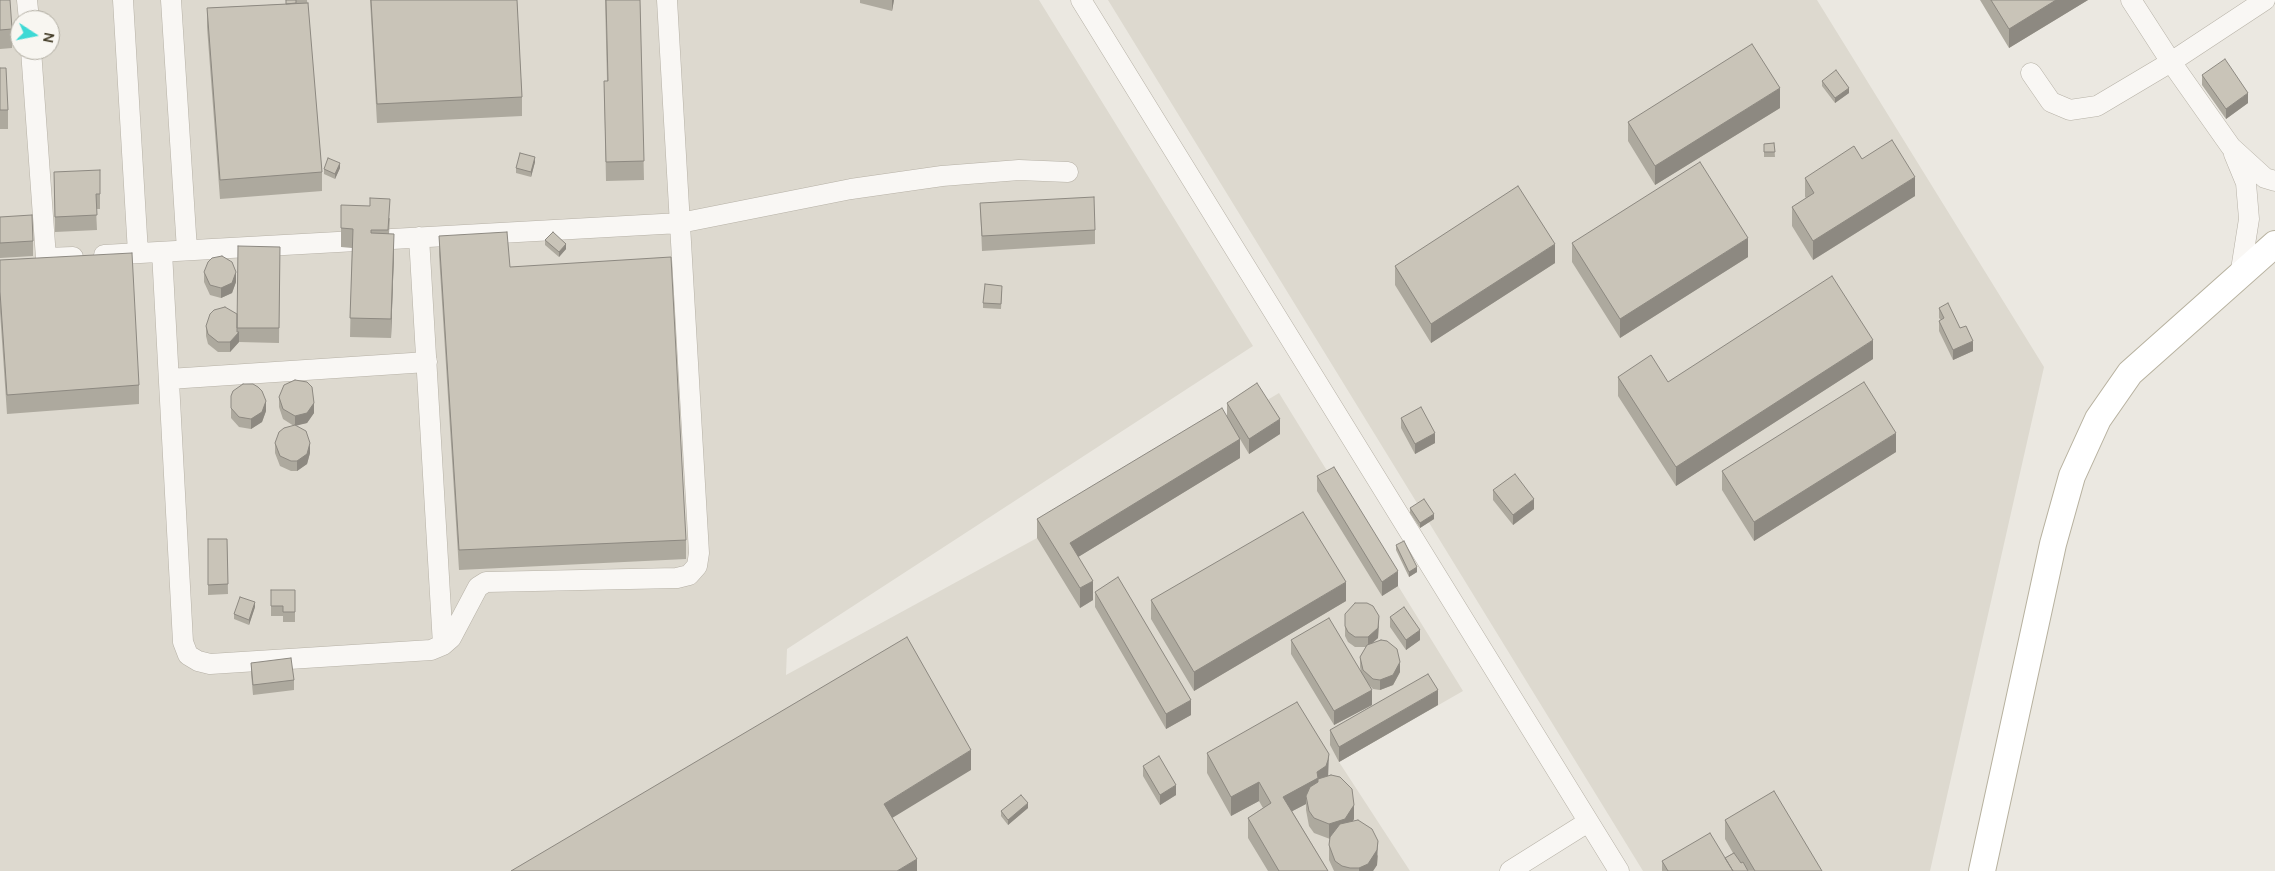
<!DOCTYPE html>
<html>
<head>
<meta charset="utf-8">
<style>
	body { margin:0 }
	#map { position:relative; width:2275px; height:871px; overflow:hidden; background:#ebe8e1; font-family:Manrope,sans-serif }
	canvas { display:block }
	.north { position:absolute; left:10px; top:10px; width:50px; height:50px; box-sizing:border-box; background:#f8f6f1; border:1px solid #b0aca1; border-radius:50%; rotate:101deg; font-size:14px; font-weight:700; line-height:20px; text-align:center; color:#443d28 }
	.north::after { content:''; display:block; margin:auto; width:18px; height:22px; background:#3dd9d5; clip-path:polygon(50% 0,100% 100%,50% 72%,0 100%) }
</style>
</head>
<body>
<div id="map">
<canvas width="2275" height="871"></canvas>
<div class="north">N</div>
</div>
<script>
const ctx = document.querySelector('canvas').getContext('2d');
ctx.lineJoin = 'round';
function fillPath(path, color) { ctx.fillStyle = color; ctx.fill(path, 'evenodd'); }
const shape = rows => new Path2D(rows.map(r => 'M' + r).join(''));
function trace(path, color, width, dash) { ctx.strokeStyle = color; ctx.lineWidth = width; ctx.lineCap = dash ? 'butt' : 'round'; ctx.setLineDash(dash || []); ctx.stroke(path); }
const built = shape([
	[0,0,1039,0,1253,346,787,649,786,675,1037,538,1279,393,1463,691,1339,762,1410,871,0,871],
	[20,20,50,20,50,50,20,50],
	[1108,0,1817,0,2044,367,1930,871,1643,871]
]);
const minor = shape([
	[27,0,29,20],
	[123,0,138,253],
	[171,0,187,250],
	[1081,0,1619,871],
	[2131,0,2171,62,2231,147,2265,178,2275,181],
	[31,50,46,258,73,257],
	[2031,73,2051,102,2070,110,2097,106,2171,62,2265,0],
	[2234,154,2246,183,2249,219,2240,276],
	[419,237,443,645],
	[162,252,183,642,188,655,198,661,210,664,431,650,443,645,451,638,478,587,486,582,677,578,689,575,697,566,699,553,667,0],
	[104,255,680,223,851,189,942,176,1019,170,1068,172],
	[169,379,427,362],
	[1510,871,1588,822]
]);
const major = shape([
	[1982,871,2053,544,2072,476,2098,419,2130,373,2275,244]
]);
const wall = shape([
	[0,0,12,29,12,48,0,49],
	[286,0,307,0,322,172,322,191,220,199,207,27,207,8,286,4],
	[370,0,517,0,522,97,522,116,377,123],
	[605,0,640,0,644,180,606,181,604,81,607,81],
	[860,0,894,0,892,11,860,3],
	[1980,0,2088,0,2009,48],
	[0,68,8,110,8,129,0,129],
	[2202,75,2248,103,2226,119,2202,85],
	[1822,81,1849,93,1835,103,1822,86],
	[1780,108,1655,185,1628,141,1628,122],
	[1774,143,1775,157,1764,157,1764,144],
	[1862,159,1915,196,1813,260,1792,226,1792,207,1806,198,1805,197,1805,178],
	[535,162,531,177,516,173,516,168],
	[340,168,335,179,324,174,324,169],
	[54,172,100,194,100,209,96,209,97,230,55,232],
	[980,203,1095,230,1095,244,982,251],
	[0,217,33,241,33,256,0,258],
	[390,218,389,234,394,253,391,338,350,337,352,248,341,247,341,228],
	[439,236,510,267,686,540,686,559,459,570,439,255],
	[545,240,566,249,559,257,545,245],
	[1572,243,1748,257,1620,338,1572,262],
	[280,247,279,343,239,342,230,352,218,352,208,344,206,336,206,326,237,314],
	[0,260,139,385,139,404,7,414,0,312],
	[1555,263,1431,343,1395,285,1395,266],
	[204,272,236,282,232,293,221,298,210,295,204,282],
	[1002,291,1001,309,983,308,983,303],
	[1939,308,1960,328,1973,351,1953,360,1939,331,1939,321,1941,320,1939,318],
	[1873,359,1676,486,1618,396,1618,377,1668,382],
	[231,396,266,411,262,422,251,429,239,427,231,418],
	[279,397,314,413,307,423,295,425,310,453,307,464,297,471,291,471,280,466,275,453,275,443,294,426,283,419,279,407],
	[1227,403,1280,434,1249,454,1240,439,1240,458,1078,557,1093,600,1080,608,1037,538,1037,519,1227,416],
	[1401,418,1435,443,1415,454,1401,428],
	[1896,452,1754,541,1722,490,1722,471],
	[1317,476,1398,586,1382,596,1317,491],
	[1493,490,1534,509,1513,525,1493,500],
	[1410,508,1434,519,1420,528,1410,513],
	[208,539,227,539,228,594,208,595],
	[1396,545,1417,572,1409,577,1396,550],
	[271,590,295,590,295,622,283,622,283,616,271,616],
	[1095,592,1191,715,1166,729,1095,607],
	[1151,600,1346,601,1194,691,1151,619],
	[255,607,249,625,234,619,234,614],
	[1345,614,1379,626,1378,638,1372,643,1400,672,1393,685,1380,690,1373,689,1369,685,1372,705,1334,725,1291,654,1291,640,1361,672,1360,667,1360,657,1366,647,1355,647,1348,642,1345,636],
	[1390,617,1420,640,1406,650,1390,627],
	[251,663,294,680,294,690,253,695,251,673],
	[1438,705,1339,762,1330,745,1330,730],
	[1207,753,1329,776,1354,819,1353,821,1378,856,1377,865,1373,871,1334,871,1329,860,1329,845,1330,839,1314,833,1309,826,1306,810,1306,804,1292,811,1328,871,1268,871,1248,838,1248,818,1263,808,1259,801,1231,816,1207,773],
	[1143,766,1176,795,1160,805,1143,776],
	[1028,808,1008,825,1001,816,1001,811],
	[1725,820,1822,871,1662,871,1662,861,1725,858,1733,853,1725,839]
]);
const shadedWall = shape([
	[892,0,894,0,892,11],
	[2056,0,2088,0,2009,48,2009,29],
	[1780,88,1780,108,1655,185,1655,166],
	[1849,88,1849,93,1835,103,1835,98],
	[2248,93,2248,103,2226,119,2226,109],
	[535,157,535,162,531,177,531,172],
	[340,163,340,168,335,179,335,174],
	[1915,177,1915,196,1813,260,1813,241],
	[394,234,394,253,391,338,391,319],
	[1748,238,1748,257,1620,338,1620,319],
	[566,244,566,249,559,257,559,252],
	[1555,244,1555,263,1431,343,1431,324],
	[236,272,236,282,232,293,221,298,221,288],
	[239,332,239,342,230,352,230,342],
	[1873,340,1873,359,1676,486,1676,467],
	[1973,341,1973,351,1953,360,1953,350],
	[266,401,266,411,262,422,251,429,251,419],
	[314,403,314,413,307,423,295,426,295,416],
	[1280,419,1280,434,1249,454,1249,439],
	[1435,433,1435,443,1415,454,1415,444],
	[1896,433,1896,452,1754,541,1754,522],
	[1240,439,1240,458,1070,562,1070,543],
	[310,443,310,453,307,464,297,471,297,461],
	[1534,499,1534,509,1513,525,1513,515],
	[1434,514,1434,519,1420,528,1420,523],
	[1417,567,1417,572,1409,577,1409,572],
	[1398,571,1398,586,1382,596,1382,582],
	[1093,581,1093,600,1080,608,1080,588],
	[1346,582,1346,601,1194,691,1194,672],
	[255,602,255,607,249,625,249,620],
	[1379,616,1378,638,1368,647,1368,637],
	[1420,630,1420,640,1406,650,1406,640],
	[1400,662,1400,672,1393,685,1380,690,1380,680],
	[1372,690,1372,705,1334,725,1334,711],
	[1438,690,1438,705,1339,762,1339,747],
	[1191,700,1191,715,1166,729,1166,714],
	[971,750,971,770,884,823,884,804],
	[1329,754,1328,779,1306,796,1306,804,1283,816,1283,797,1317,772],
	[1259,782,1259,801,1231,816,1231,797],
	[1176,785,1176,795,1160,805,1160,795],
	[1028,803,1028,808,1008,825,1008,820],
	[1354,805,1354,819,1345,834,1329,839,1329,824],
	[1378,841,1377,865,1373,871,1359,871,1359,868],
	[917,859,917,871,897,871]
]);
const building = shape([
	[0,0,10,0,12,29,0,30,0,0],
	[286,0,296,0,296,3,286,4,286,0],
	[371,0,517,0,522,97,377,104,371,0],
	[606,0,640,0,644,161,606,162,604,81,608,81,606,0],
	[1991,0,2056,0,2009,29,1991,0],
	[308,3,322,172,220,180,207,8,308,3],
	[1752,44,1780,88,1655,166,1628,122,1752,44],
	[2225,59,2248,93,2226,109,2202,75,2225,59],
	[0,68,6,68,8,110,0,110,0,68],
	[1836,70,1849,88,1835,98,1822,81,1836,70],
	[1892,140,1915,177,1813,241,1792,207,1814,193,1805,178,1854,146,1862,159,1892,140],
	[1774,143,1775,152,1764,152,1764,144,1774,143],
	[520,153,535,157,531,172,516,168,520,153],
	[328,158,340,163,335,174,324,169,328,158],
	[1700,162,1748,238,1620,319,1572,243,1700,162],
	[100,170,100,194,96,194,97,215,55,217,54,172,100,170],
	[1518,186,1555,244,1431,324,1395,266,1518,186],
	[1094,197,1095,230,982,236,980,203,1094,197],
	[370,198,390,199,388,230,371,230,371,233,394,234,391,319,350,318,353,229,341,228,341,205,370,206,370,198],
	[32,215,33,241,0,243,0,217,32,215],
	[507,232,510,267,671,257,686,540,459,550,439,236,507,232],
	[553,232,566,244,559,252,545,240,553,232],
	[238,246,280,247,279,328,237,328,238,246],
	[132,253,139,385,7,395,0,292,0,260,132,253],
	[222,256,232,262,236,272,232,283,221,288,210,285,204,272,208,262,212,258,222,256],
	[1832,276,1873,340,1676,467,1618,377,1651,355,1668,382,1832,276],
	[985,284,1002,286,1001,304,983,303,985,284],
	[1948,303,1960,328,1966,326,1973,341,1953,350,1939,321,1944,318,1939,308,1948,303],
	[225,307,237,314,237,332,239,332,230,342,218,342,208,334,206,326,210,314,214,310,225,307],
	[295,380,307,382,312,387,314,403,307,413,295,416,283,409,279,397,284,385,295,380],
	[1864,382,1896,433,1754,522,1722,471,1864,382],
	[1257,383,1280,419,1249,439,1227,403,1257,383],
	[243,384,253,384,258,387,262,391,266,401,262,412,251,419,239,417,231,408,231,396,233,391,243,384],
	[1421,407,1435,433,1415,444,1401,418,1421,407],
	[1222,408,1240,439,1070,543,1093,581,1080,588,1037,519,1222,408],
	[295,425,306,431,310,443,307,454,297,461,291,461,280,456,275,443,279,432,284,428,295,425],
	[1334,467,1398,571,1382,582,1317,476,1334,467],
	[1515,474,1534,499,1513,515,1493,490,1515,474],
	[1424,499,1434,514,1420,523,1410,508,1424,499],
	[1303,512,1346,582,1194,672,1151,600,1303,512],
	[208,539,227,539,228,584,208,585,208,539],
	[1404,541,1417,567,1409,572,1396,545,1404,541],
	[1118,577,1191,700,1166,714,1095,592,1118,577],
	[271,590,295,590,295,612,283,612,283,606,271,606,271,590],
	[240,597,255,602,249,620,234,614,240,597],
	[1355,603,1367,603,1373,606,1379,616,1378,628,1368,637,1355,637,1348,632,1345,626,1345,614,1355,603],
	[1404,607,1420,630,1406,640,1390,617,1404,607],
	[1329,618,1372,690,1334,711,1291,640,1329,618],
	[907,637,971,750,884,804,917,859,897,871,511,871,907,637],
	[1381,640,1387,641,1397,649,1400,662,1393,675,1380,680,1373,679,1363,670,1360,657,1367,645,1381,640],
	[291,658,294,680,253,685,251,663,291,658],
	[1428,674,1438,690,1339,747,1330,730,1428,674],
	[1297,702,1329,754,1328,760,1326,766,1317,772,1318,778,1283,797,1328,871,1279,871,1248,818,1271,803,1259,782,1231,797,1207,753,1297,702],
	[1159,756,1176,785,1160,795,1143,766,1159,756],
	[1331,775,1340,777,1352,789,1354,805,1345,819,1329,824,1314,818,1309,811,1306,796,1310,787,1318,782,1318,779,1331,775],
	[1774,791,1822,871,1755,871,1725,820,1774,791],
	[1021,795,1028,803,1008,820,1001,811,1021,795],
	[1358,820,1372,829,1378,841,1377,850,1368,864,1359,868,1350,868,1342,866,1335,861,1329,845,1330,837,1340,824,1358,820],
	[1710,833,1733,871,1668,871,1662,861,1710,833],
	[1734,853,1741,863,1743,862,1748,871,1733,871,1725,858,1734,853]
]);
fillPath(built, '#ddd9cf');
trace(minor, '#b6b1a6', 21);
trace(major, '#b7b19f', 28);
trace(minor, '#f9f7f4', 20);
trace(major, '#fff', 26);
fillPath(wall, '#ada99e');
fillPath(shadedWall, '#8d8981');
fillPath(building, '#c9c4b8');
trace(building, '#8d8981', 1);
</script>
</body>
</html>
